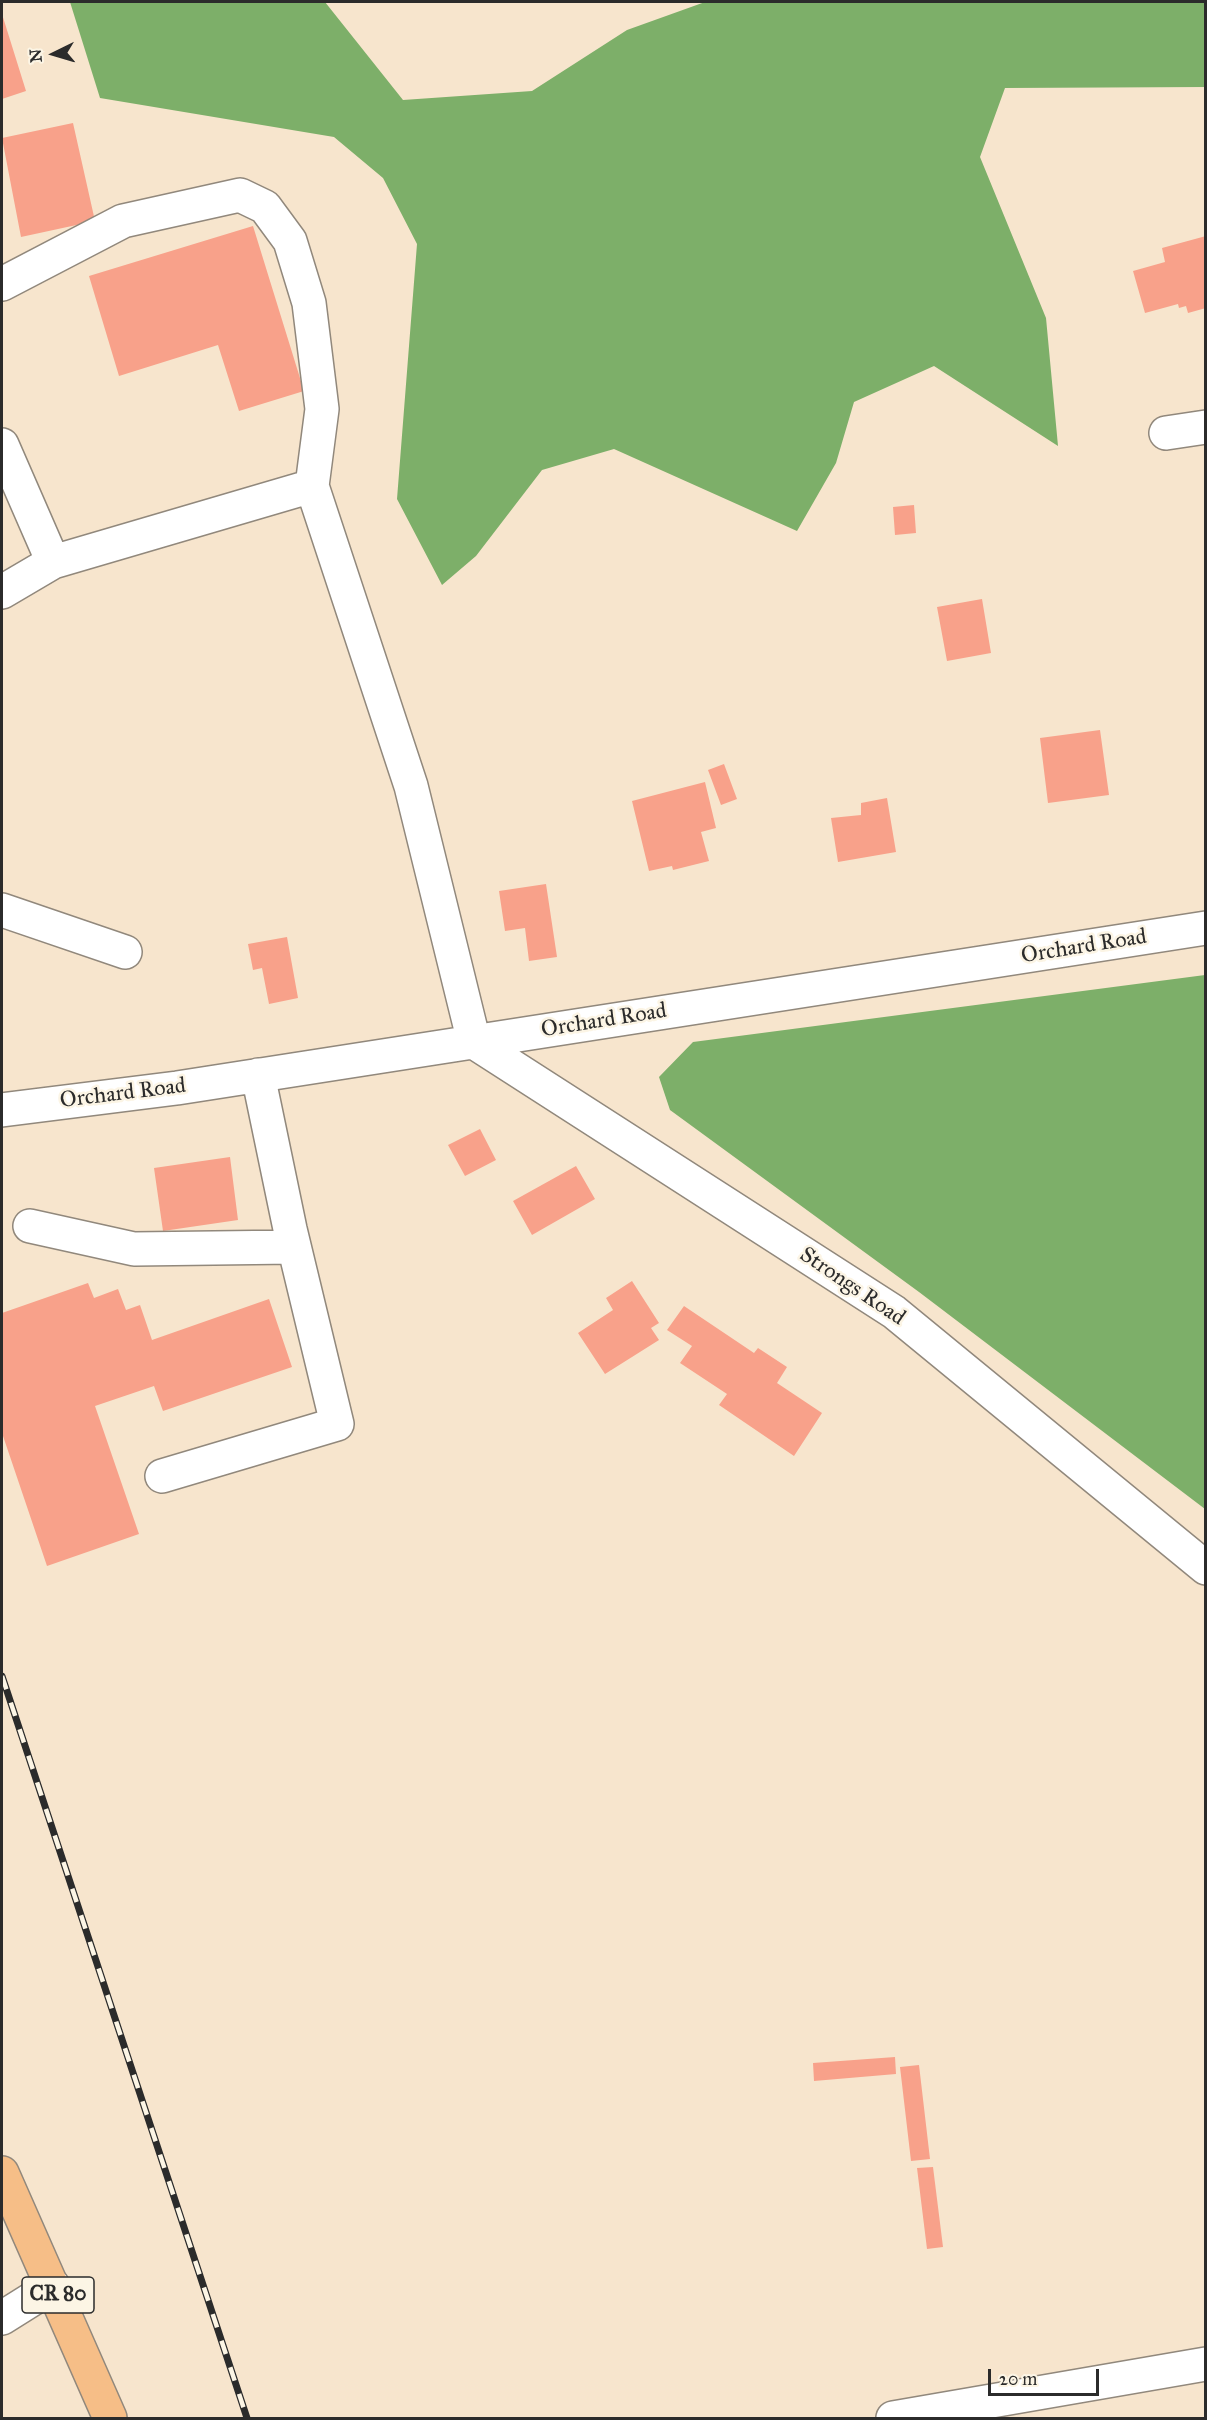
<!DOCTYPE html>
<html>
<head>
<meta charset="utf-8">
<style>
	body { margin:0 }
	#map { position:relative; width:1207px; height:2420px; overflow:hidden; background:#f7e5cd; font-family:"IM FELL Great Primer",serif }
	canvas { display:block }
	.frame { position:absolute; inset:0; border:3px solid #2b2b2b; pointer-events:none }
	.north { position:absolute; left:24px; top:24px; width:60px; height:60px; -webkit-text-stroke:4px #fcf5e5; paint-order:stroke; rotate:265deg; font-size:16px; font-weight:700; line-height:24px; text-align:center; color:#2b2b2b }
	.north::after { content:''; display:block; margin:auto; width:21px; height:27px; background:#2b2b2b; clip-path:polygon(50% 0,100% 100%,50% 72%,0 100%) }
	.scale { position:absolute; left:988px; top:2369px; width:111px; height:27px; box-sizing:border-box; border:3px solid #2b2b2b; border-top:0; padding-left:8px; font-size:18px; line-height:21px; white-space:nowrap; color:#2b2b2b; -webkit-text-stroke:4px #fcf5e5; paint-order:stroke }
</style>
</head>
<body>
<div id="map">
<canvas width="1207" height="2420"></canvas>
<div class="frame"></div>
<div class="north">N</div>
<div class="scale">20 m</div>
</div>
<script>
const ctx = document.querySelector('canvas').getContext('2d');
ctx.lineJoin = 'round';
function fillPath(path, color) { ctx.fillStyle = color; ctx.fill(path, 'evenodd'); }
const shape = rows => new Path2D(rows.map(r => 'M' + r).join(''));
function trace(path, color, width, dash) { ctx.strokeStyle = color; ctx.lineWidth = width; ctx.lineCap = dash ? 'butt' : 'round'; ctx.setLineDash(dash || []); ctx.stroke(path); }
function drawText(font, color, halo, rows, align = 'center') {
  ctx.font = font + ' "IM FELL Great Primer",serif'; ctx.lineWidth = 5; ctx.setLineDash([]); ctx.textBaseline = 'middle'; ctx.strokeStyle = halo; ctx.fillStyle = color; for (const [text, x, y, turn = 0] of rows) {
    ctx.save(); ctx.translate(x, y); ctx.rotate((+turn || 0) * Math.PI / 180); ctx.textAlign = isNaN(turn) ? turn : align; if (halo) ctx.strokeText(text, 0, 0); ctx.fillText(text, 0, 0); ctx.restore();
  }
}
const forest = shape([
	[70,2,325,2,403,100,532,91,627,30,705,2,1205,2,1205,87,1005,88,980,157,1046,318,1058,446,934,366,854,402,836,463,797,531,614,449,542,470,476,556,442,585,397,499,417,244,383,178,334,137,100,98],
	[1205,975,1205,1509,919,1292,670,1110,659,1077,693,1042]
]);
const building = shape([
	[2,14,26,91,2,99],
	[73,123,95,221,21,237,2,138],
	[253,226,304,391,239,411,218,345,119,376,89,276],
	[1206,236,1206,308,1188,313,1186,306,1179,308,1178,304,1145,313,1133,271,1165,262,1162,248],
	[914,505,916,533,895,535,893,507],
	[982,599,991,653,947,661,937,607],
	[1100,730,1109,795,1048,803,1040,738],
	[724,764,737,799,721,805,708,770],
	[705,782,716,828,701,832,709,861,673,870,672,866,649,871,632,801],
	[887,798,896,852,838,862,831,818,861,815,861,803],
	[546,884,557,957,529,961,525,928,505,931,499,891],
	[287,937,298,998,269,1004,262,968,253,970,248,944],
	[480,1129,496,1160,465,1176,448,1145],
	[230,1157,238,1220,163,1231,154,1168],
	[576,1166,595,1199,532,1235,513,1201],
	[632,1281,659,1323,651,1328,659,1340,605,1374,578,1333,613,1310,606,1298],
	[88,1283,94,1298,118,1289,126,1310,140,1305,152,1340,269,1299,292,1367,163,1411,154,1386,95,1406,139,1534,47,1566,2,1433,2,1313],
	[684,1306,754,1353,758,1348,787,1367,777,1383,822,1413,794,1456,719,1405,727,1394,680,1363,692,1346,667,1330],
	[895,2057,896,2074,814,2081,813,2063],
	[919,2065,930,2159,911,2161,900,2067],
	[933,2167,943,2247,927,2249,917,2168]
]);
const minor = shape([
	[2,284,123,221,240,195,265,207,290,241,309,303,322,409,312,486,411,786,474,1042,894,1312,1206,1568],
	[1166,433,1206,427],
	[2,445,53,562,312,486],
	[2,592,53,562],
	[2,910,125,952],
	[2,1110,177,1088,1206,928],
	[30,1226,134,1249,294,1247],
	[162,1476,337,1424,290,1229,258,1075],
	[2,2318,53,2286],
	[893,2418,1206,2364]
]);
const major = shape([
	[2,2173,110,2418]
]);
const rail = shape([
	[2,1676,247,2418]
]);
const shields = [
	[58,2295,72]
];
const shieldNames = [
	["CR 80",58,2295]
];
const streetNames = [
	["Orchard Road",1084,947,-9],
	["Orchard Road",604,1021,-9],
	["Orchard Road",123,1094,-7],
	["Strongs Road",852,1287,34]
];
fillPath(forest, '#7daf69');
fillPath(building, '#f8a18a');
trace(minor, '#91887c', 36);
trace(major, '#91887c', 36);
trace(minor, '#fff', 33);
trace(major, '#f6be87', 33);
trace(rail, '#2b2b2b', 7);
trace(rail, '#fcf5e5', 4.5, [14]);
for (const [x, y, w] of shields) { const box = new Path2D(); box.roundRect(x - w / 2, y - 18, w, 36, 4.5); ctx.fillStyle = '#fcf5e5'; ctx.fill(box); trace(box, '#2b2b2b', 1.5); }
drawText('bold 21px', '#2b2b2b', null, shieldNames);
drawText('22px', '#2b2b2b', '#fcf5e5', streetNames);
</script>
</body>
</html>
